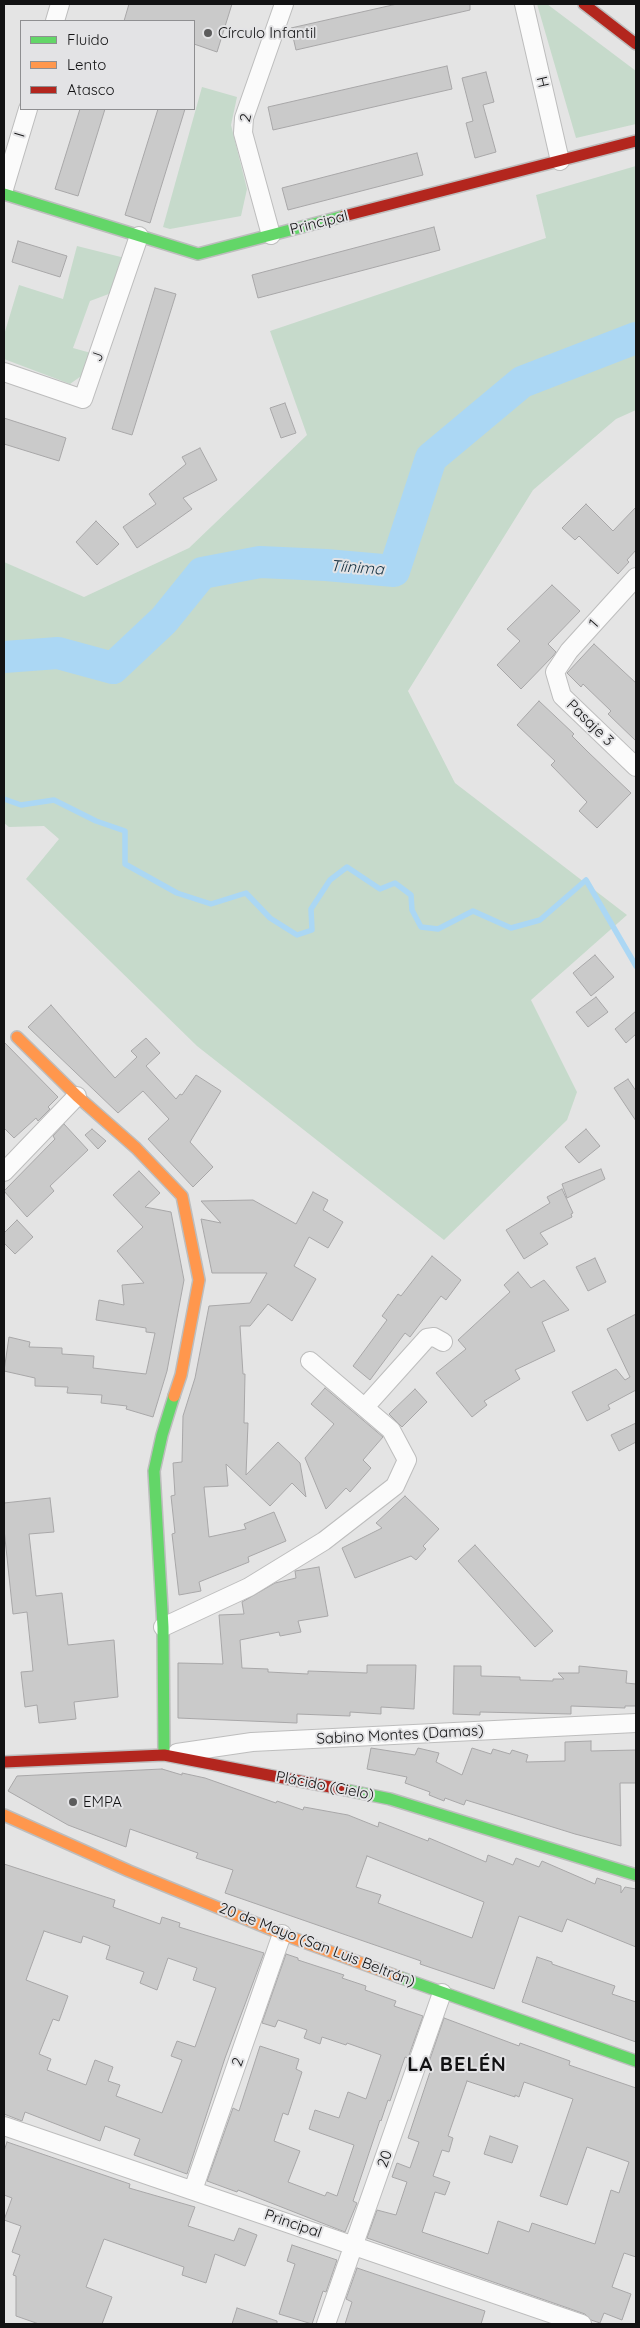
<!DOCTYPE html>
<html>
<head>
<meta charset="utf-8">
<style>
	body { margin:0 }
	#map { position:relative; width:640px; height:2328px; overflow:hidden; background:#e4e4e4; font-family:Quicksand,sans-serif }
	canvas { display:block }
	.frame { position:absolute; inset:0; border:5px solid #121213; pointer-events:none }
	.legend { position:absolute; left:20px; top:20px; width:175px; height:90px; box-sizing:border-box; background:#e3e3e5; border:1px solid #8f8f91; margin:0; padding:6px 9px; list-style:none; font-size:15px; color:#121213 }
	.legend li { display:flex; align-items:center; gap:10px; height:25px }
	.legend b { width:25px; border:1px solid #8f8f91 }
</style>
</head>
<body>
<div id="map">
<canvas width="640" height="2328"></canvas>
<div class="frame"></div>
<ul class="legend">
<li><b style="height:6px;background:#63d668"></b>Fluido</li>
<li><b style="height:6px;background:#ff974d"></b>Lento</li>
<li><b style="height:6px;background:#b3261e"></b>Atasco</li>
</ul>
</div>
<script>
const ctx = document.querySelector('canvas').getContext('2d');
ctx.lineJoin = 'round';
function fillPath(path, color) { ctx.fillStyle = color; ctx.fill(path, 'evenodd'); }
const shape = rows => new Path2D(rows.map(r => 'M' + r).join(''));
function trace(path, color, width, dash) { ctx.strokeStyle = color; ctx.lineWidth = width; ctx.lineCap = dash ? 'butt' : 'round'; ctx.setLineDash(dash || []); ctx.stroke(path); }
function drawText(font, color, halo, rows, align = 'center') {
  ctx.font = font + ' Quicksand,sans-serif'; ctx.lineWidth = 4; ctx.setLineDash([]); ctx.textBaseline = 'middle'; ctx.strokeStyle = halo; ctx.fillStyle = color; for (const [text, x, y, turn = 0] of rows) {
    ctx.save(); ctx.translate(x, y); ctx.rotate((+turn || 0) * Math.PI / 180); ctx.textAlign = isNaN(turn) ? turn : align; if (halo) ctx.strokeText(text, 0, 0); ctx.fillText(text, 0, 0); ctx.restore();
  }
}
const green = shape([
	[537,4,547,4,636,71,636,124,576,138],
	[202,87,237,97,231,125,247,189,241,216,170,229,163,227],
	[636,166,636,410,616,419,533,490,408,691,455,783,627,915,531,1000,577,1092,567,1120,444,1240,197,1046,26,879,59,839,44,826,9,827,4,823,4,562,84,597,189,548,307,435,270,331,546,238,536,195],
	[77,246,125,258,114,292,90,301,73,348,91,353,84,374,70,384,4,359,4,335,19,285,63,299]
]);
const stream = shape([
	[4,799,21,805,54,800,96,821,125,831,125,864,177,893,211,904,246,893,270,918,297,935,312,930,311,909,330,880,347,867,380,889,395,883,411,895,412,910,421,927,438,929,473,911,511,928,540,920,586,880,636,966]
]);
const river = shape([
	[4,657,58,653,113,668,164,620,202,573,260,562,326,565,394,571,431,458,522,382,636,338]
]);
const building = shape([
	[129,4,232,4,217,52,194,44,194,21,124,21,129,4],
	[397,4,470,4,470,10,296,50,291,28,397,4],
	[447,66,452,89,273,130,268,107,447,66],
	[486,72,494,102,483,105,496,152,475,158,466,123,473,121,462,78,486,72],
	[80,109,105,109,78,196,55,189,80,109],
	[158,109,185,109,150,223,125,215,158,109],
	[417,153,423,175,288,210,282,188,417,153],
	[434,227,440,250,258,298,252,275,434,227],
	[18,241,67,256,60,277,12,262,18,241],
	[155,288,176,294,132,435,112,429,155,288],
	[285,403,296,433,281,438,270,408,285,403],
	[4,418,66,438,59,461,4,444,4,418],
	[200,448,217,480,183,498,192,509,137,548,123,527,156,504,149,494,186,464,182,457,200,448],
	[586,504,613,531,636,507,636,550,627,560,629,562,618,574,579,536,575,540,562,528,586,504],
	[96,521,119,544,97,565,76,542,96,521],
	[552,585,580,611,548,644,556,652,553,656,521,689,497,665,520,641,507,629,552,585],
	[594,644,636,683,636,741,608,714,611,711,583,684,581,687,567,673,594,644],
	[539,701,574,734,572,736,588,752,631,793,597,828,579,811,587,802,551,765,555,761,517,725,539,701],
	[595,955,614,977,591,996,573,973,595,955],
	[596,997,608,1012,588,1027,576,1012,596,997],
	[51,1005,115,1078,137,1057,131,1051,146,1038,160,1053,146,1066,176,1099,180,1094,182,1095,196,1075,221,1091,190,1142,213,1167,193,1187,148,1139,169,1119,143,1091,118,1113,28,1027,51,1005],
	[636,1011,636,1034,626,1043,615,1029,636,1011],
	[4,1042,58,1097,48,1107,50,1109,38,1121,36,1118,14,1138,4,1128,4,1042],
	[628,1079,636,1091,636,1121,614,1088,628,1079],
	[64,1124,88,1150,50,1186,54,1191,27,1217,4,1191,55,1139,53,1136,64,1124],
	[92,1129,106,1141,98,1149,85,1135,92,1129],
	[586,1129,600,1146,579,1163,565,1147,586,1129],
	[601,1169,605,1179,567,1198,562,1184,601,1169],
	[139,1171,160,1193,145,1207,171,1212,184,1280,167,1371,153,1417,126,1409,127,1406,101,1403,102,1395,67,1393,68,1387,35,1386,35,1378,4,1371,9,1337,30,1342,29,1347,62,1348,62,1354,94,1356,93,1368,146,1374,155,1333,146,1332,146,1328,96,1320,99,1300,124,1305,122,1285,144,1283,117,1251,143,1227,113,1195,139,1171],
	[562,1189,573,1213,571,1214,572,1217,540,1233,548,1244,524,1259,506,1230,550,1203,547,1197,562,1189],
	[313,1192,328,1200,323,1210,343,1222,328,1248,309,1237,294,1266,316,1279,292,1321,268,1304,250,1326,240,1326,243,1374,245,1374,244,1423,248,1423,246,1475,278,1442,300,1463,306,1497,292,1483,270,1506,226,1464,228,1486,204,1487,209,1537,246,1529,244,1524,274,1512,286,1541,248,1557,249,1562,199,1582,201,1591,179,1595,172,1534,175,1533,171,1496,175,1495,173,1463,182,1462,183,1416,195,1378,209,1306,250,1303,267,1273,212,1273,201,1219,221,1223,201,1201,253,1200,296,1224,313,1192],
	[17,1220,33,1237,15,1254,4,1243,4,1233,17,1220],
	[432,1256,461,1280,446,1300,441,1296,410,1337,405,1333,370,1380,353,1366,387,1320,382,1316,398,1294,401,1296,432,1256],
	[595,1258,606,1282,588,1291,576,1267,595,1258],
	[518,1272,531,1288,544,1280,569,1310,542,1322,555,1351,515,1370,520,1379,484,1401,487,1405,472,1417,436,1373,466,1349,458,1340,510,1292,504,1285,518,1272],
	[636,1314,636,1390,608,1405,610,1409,587,1421,572,1392,616,1369,625,1380,630,1377,607,1329,636,1314],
	[325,1388,383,1437,363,1460,371,1468,350,1492,346,1488,326,1509,305,1458,334,1424,311,1404,325,1388],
	[415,1389,427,1402,402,1427,389,1414,415,1389],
	[636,1423,636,1442,619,1451,611,1435,636,1423],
	[405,1496,439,1529,423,1546,426,1549,416,1560,411,1556,355,1578,342,1548,382,1528,376,1523,405,1496],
	[50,1498,54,1532,29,1534,36,1596,62,1593,68,1645,114,1640,118,1697,74,1702,76,1719,39,1723,37,1705,25,1707,21,1672,33,1671,27,1612,13,1614,4,1529,4,1503,50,1498],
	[475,1545,553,1631,535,1647,458,1561,475,1545],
	[319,1567,328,1616,298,1621,301,1632,280,1636,279,1632,240,1640,242,1668,268,1669,268,1672,308,1674,308,1671,367,1673,367,1665,416,1665,414,1709,381,1707,381,1714,350,1712,350,1716,297,1714,297,1723,178,1718,178,1663,223,1664,219,1615,244,1614,242,1602,275,1583,296,1578,295,1571,319,1567],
	[454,1666,481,1666,481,1676,520,1677,520,1680,553,1681,553,1679,564,1679,558,1673,579,1673,579,1666,627,1671,626,1683,636,1684,636,1706,625,1706,625,1708,571,1706,571,1714,480,1712,480,1715,453,1714,454,1666],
	[591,1741,591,1751,636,1750,636,1783,620,1783,621,1846,575,1834,466,1800,464,1805,445,1798,444,1801,429,1795,430,1792,405,1783,407,1777,367,1769,371,1748,415,1755,418,1748,439,1753,436,1762,462,1775,472,1748,491,1754,493,1749,510,1754,512,1750,528,1755,526,1762,565,1761,565,1742,591,1741],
	[162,1769,182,1775,182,1773,205,1778,276,1803,277,1801,303,1810,304,1807,348,1815,378,1827,379,1822,428,1841,429,1838,486,1862,488,1855,513,1865,516,1858,539,1867,542,1861,595,1884,597,1878,621,1886,621,1893,625,1887,636,1889,636,1947,567,1919,562,1932,519,1916,494,1989,420,1964,421,1961,225,1893,233,1870,196,1858,198,1853,130,1829,126,1847,68,1825,8,1791,17,1776,162,1769],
	[367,1856,484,1902,472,1938,378,1903,381,1895,356,1887,367,1856],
	[4,1864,115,1900,113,1907,160,1924,162,1917,180,1923,179,1927,264,1953,225,2058,187,2174,134,2155,140,2139,105,2126,100,2141,25,2112,22,2121,4,2114,4,1864],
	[44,1931,81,1943,83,1936,110,1946,106,1959,144,1972,140,1983,157,1990,168,1958,197,1968,193,1980,216,1988,195,2047,177,2041,171,2056,182,2060,162,2113,116,2096,120,2085,108,2081,113,2067,95,2060,86,2085,47,2070,51,2059,39,2054,53,2019,59,2021,68,1996,26,1980,44,1931],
	[286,1954,298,1958,298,1960,344,1975,342,1978,366,1986,365,1990,396,2001,394,2006,423,2016,408,2058,405,2057,390,2101,388,2100,381,2121,380,2120,353,2201,357,2203,345,2232,238,2190,237,2192,207,2181,233,2108,239,2111,260,2046,299,2059,296,2069,302,2072,288,2115,283,2113,274,2141,300,2151,288,2182,325,2196,327,2192,337,2196,354,2145,309,2129,315,2110,339,2118,348,2092,366,2099,381,2055,347,2043,346,2045,322,2037,320,2044,304,2038,307,2030,278,2020,275,2027,262,2023,286,1954],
	[537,1957,552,1962,552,1964,615,1986,612,1994,636,2002,636,2042,522,2002,537,1957],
	[444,2018,519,2046,520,2043,570,2061,569,2065,636,2088,636,2257,624,2253,612,2287,631,2294,622,2320,604,2313,600,2323,591,2320,585,2314,367,2238,377,2210,396,2215,407,2182,392,2177,397,2163,410,2168,419,2142,408,2138,432,2066,428,2065,444,2018],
	[467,2081,515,2097,515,2095,519,2097,524,2082,573,2099,540,2196,567,2205,587,2147,629,2162,619,2193,611,2190,595,2244,532,2223,529,2232,498,2221,488,2254,422,2232,435,2192,445,2195,450,2182,433,2176,442,2150,449,2152,453,2138,448,2136,467,2081],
	[490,2136,518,2146,512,2163,484,2154,490,2136],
	[7,2142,130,2184,129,2188,195,2207,188,2226,234,2241,239,2228,257,2235,245,2266,215,2254,206,2283,182,2275,184,2267,104,2239,86,2287,112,2297,102,2324,39,2324,16,2316,16,2276,13,2275,20,2255,12,2252,21,2226,4,2220,12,2198,4,2195,4,2151,7,2142],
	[292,2245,337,2260,326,2292,323,2291,312,2324,279,2314,295,2264,287,2261,292,2245],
	[357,2268,485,2311,481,2324,345,2324,352,2302,346,2299,357,2268],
	[237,2308,277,2321,277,2324,232,2324,237,2308]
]);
const street = shape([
	[524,4,560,161],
	[55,21,60,4],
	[4,189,28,109],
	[271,235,243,133,244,118,284,4],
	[4,372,83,399,139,236],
	[636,577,569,651,555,672,562,696,636,767],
	[4,1172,77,1096],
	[365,1407,427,1338,434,1337,443,1342],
	[163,1627,249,1587,324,1541,395,1486,407,1460,391,1430,310,1361],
	[177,1753,252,1742,636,1723],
	[4,2126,582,2324],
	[193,2190,282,1934],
	[326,2324,442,1993]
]);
const fast = shape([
	[4,194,198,254,344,216],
	[164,1755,163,1627,154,1471,162,1435,174,1396],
	[346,1790,390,1799,636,1875],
	[399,1977,636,2061]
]);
const slow = shape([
	[17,1037,77,1096,136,1148,182,1196,199,1280,181,1375,174,1396],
	[4,1815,129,1871,282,1934,399,1977]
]);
const jam = shape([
	[584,4,636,44],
	[344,216,636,141],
	[4,1762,164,1755,346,1790]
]);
const markers = [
	[208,33,5,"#5c5c5c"],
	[73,1802,5,"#5c5c5c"]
];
const poiNames = [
	["Círculo Infantil",218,33],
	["EMPA",83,1802]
];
const streetNames = [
	["H",542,82,77],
	["2",246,118,-77],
	["I",20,135,-73],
	["Principal",319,223,-14],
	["J",98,357,-71],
	["1",594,624,-48],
	["Pasaje 3",590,723,44],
	["Sabino Montes (Damas)",400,1735,-3],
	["Plácido (Cielo)",325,1786,11],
	["20 de Mayo (San Luis Beltrán)",317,1945,21],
	["2",238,2062,-71],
	["20",385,2159,-71],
	["Principal",293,2224,19]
];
const waterNames = [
	["Tíinima",357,568,4]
];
const districtNames = [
	["LA BELÉN",457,2065]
];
fillPath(green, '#c6dacb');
trace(stream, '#abd7f4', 5.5);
trace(river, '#abd7f4', 32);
fillPath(building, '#cacaca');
trace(building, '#a8a7a8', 1);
trace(street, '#bdbdbd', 20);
trace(fast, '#bdbdbd', 14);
trace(slow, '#bdbdbd', 14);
trace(jam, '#bdbdbd', 14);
trace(street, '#fbfbfb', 18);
trace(fast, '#63d668', 11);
trace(slow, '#ff974d', 11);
trace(jam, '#b3261e', 11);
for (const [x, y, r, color] of markers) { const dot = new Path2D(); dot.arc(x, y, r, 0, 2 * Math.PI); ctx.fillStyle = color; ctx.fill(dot); trace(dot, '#e3e3e5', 2); }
drawText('15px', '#121213', '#e3e3e5', poiNames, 'left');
drawText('15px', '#121213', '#e3e3e5', streetNames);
drawText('italic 16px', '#143142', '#e3e3e5', waterNames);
ctx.letterSpacing = '1px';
drawText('bold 20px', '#121213', '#e3e3e5', districtNames);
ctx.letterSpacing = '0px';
</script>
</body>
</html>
